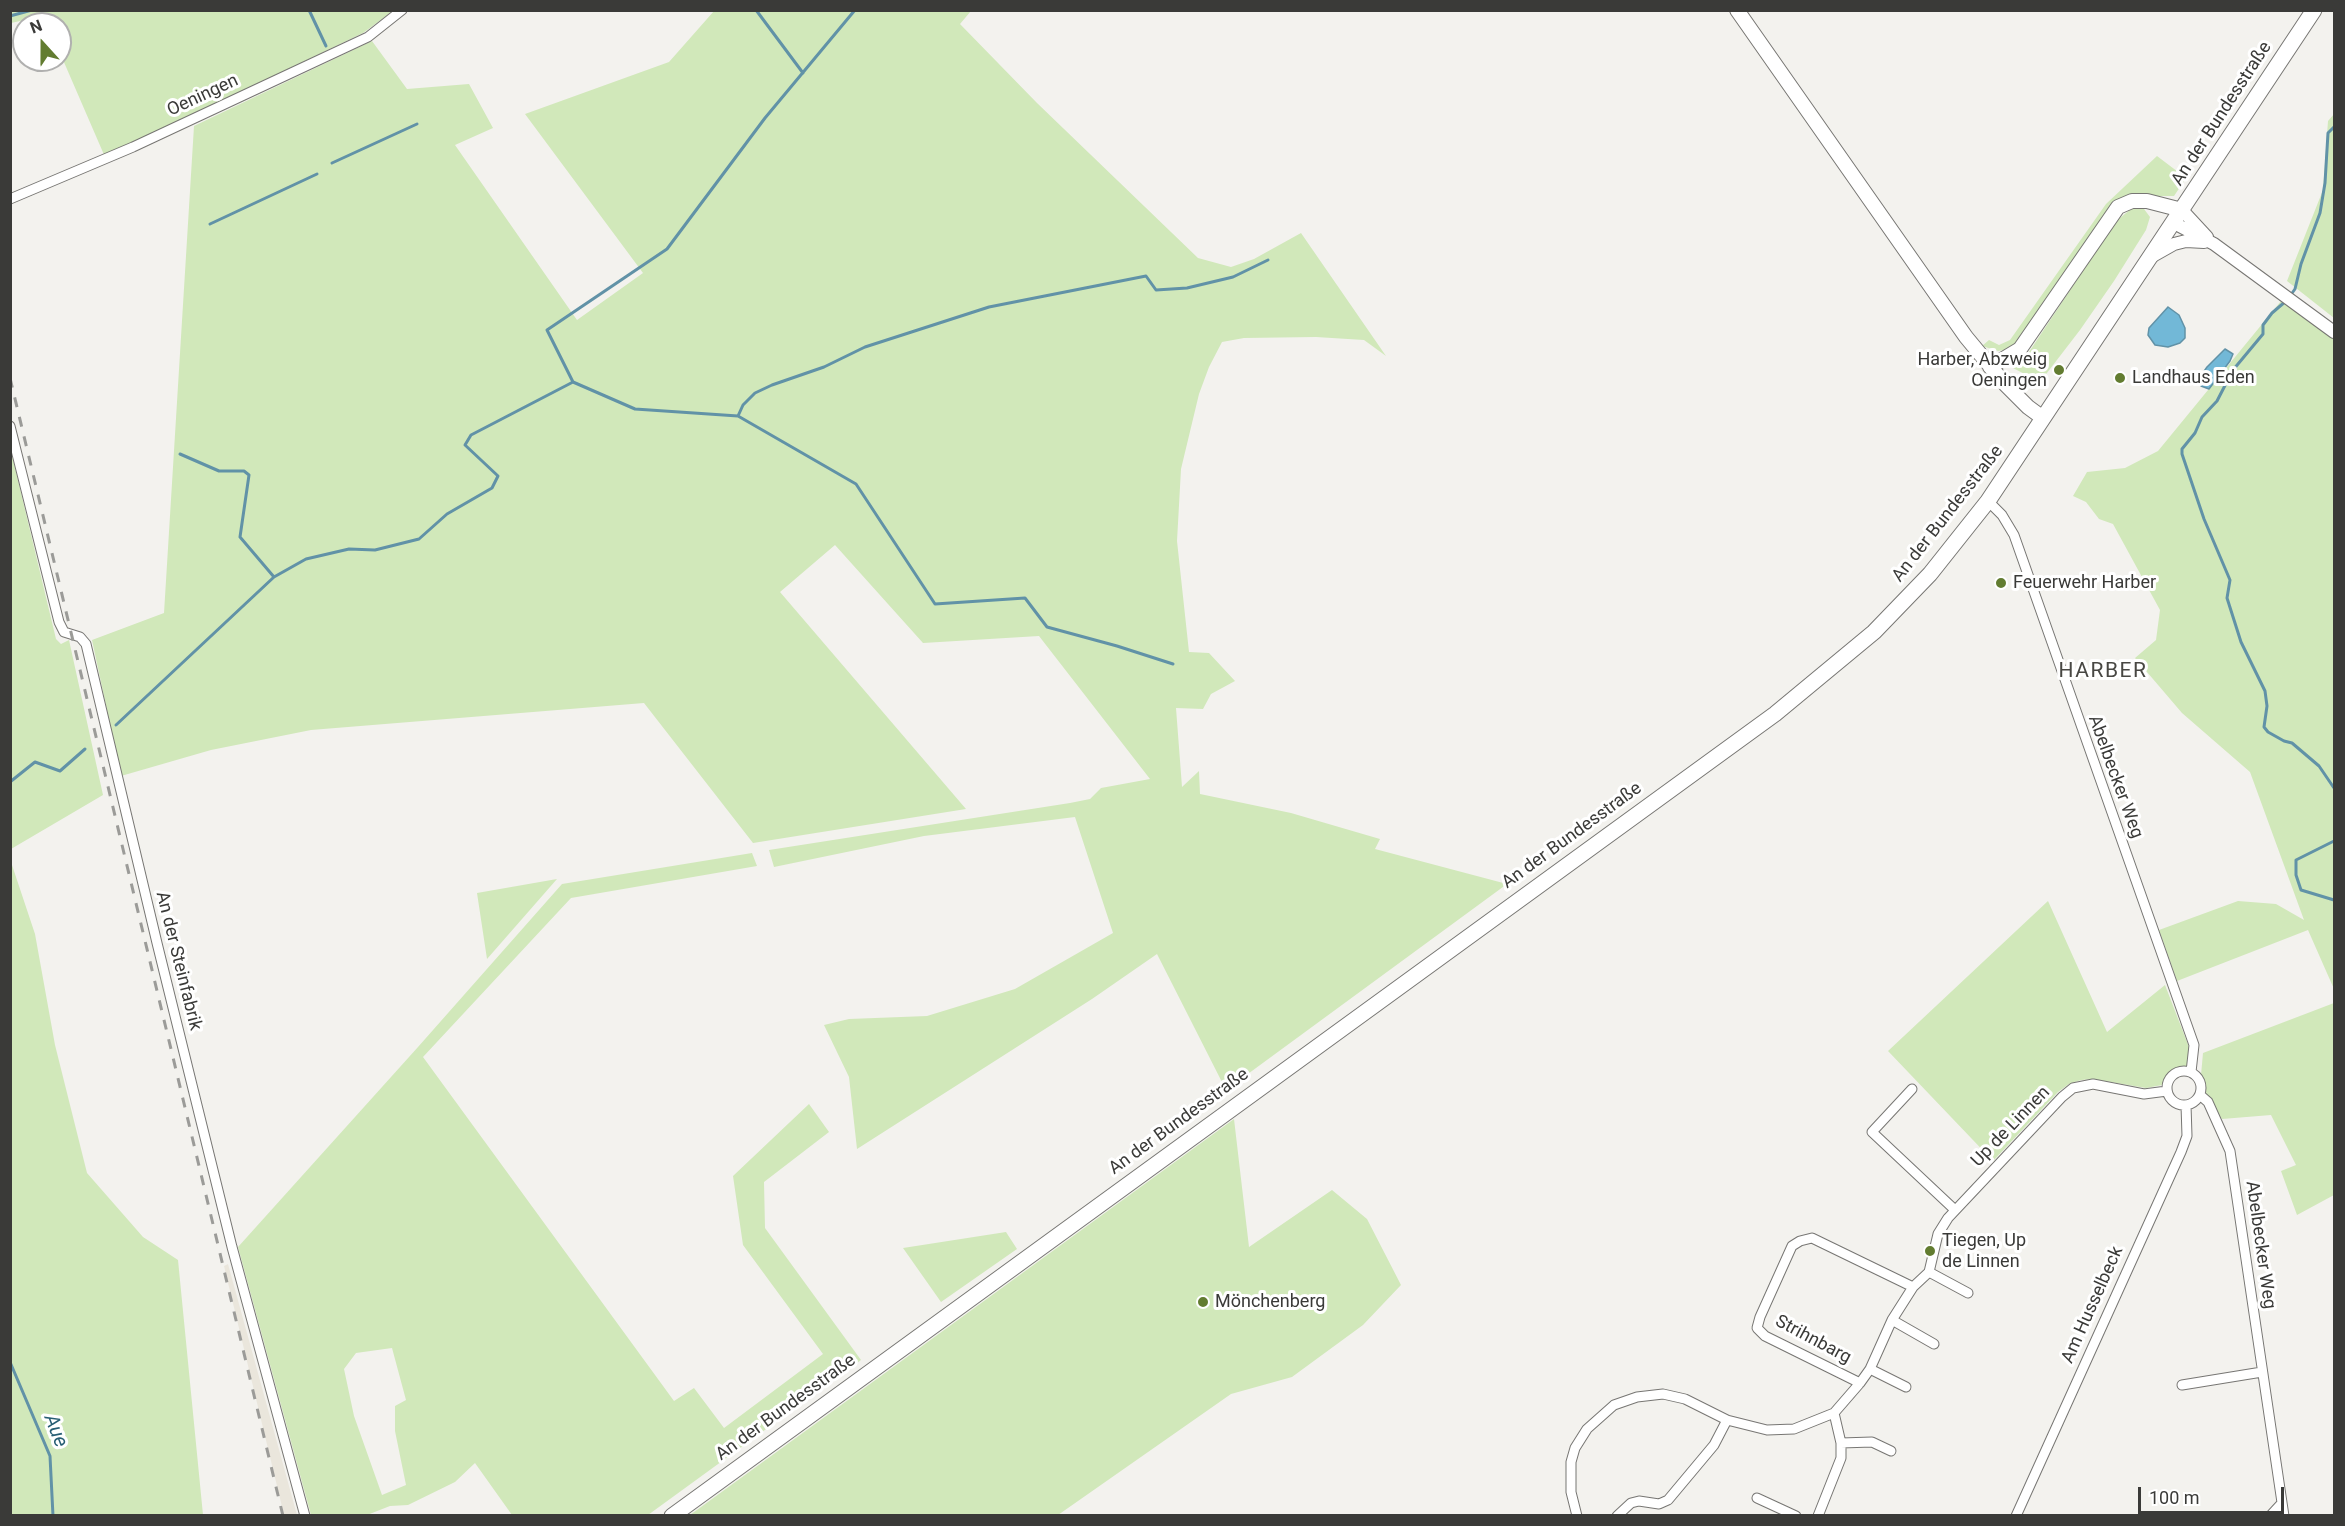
<!DOCTYPE html>
<html>
<head>
<meta charset="utf-8">
<style>
	body { margin:0 }
	#map { position:relative; width:2345px; height:1526px; overflow:hidden; background:#f3f2ee; font-family:Roboto,sans-serif }
	canvas { display:block }
	.frame { position:absolute; inset:0; border:12px solid #3a3a38; pointer-events:none }
	.north { position:absolute; left:12px; top:12px; width:60px; height:60px; box-sizing:border-box; background:#fff; border:2px solid #b0b0af; border-radius:50%; rotate:339deg; font-size:16px; font-weight:700; line-height:24px; text-align:center; color:#3a3a38 }
	.north::after { content:''; display:block; margin:auto; width:21px; height:27px; background:#627c30; clip-path:polygon(50% 0,100% 100%,50% 72%,0 100%) }
	.scale { position:absolute; left:2138px; top:1487px; width:146px; height:27px; box-sizing:border-box; border:3px solid #3a3a38; border-top:0; padding-left:8px; font-size:18px; line-height:21px; white-space:nowrap; color:#3a3a38; -webkit-text-stroke:4px #fff; paint-order:stroke }
</style>
</head>
<body>
<div id="map">
<canvas width="2345" height="1526"></canvas>
<div class="frame"></div>
<div class="north">N</div>
<div class="scale">100 m</div>
</div>
<script>
const ctx = document.querySelector('canvas').getContext('2d');
ctx.lineJoin = 'round';
function fillPath(path, color) { ctx.fillStyle = color; ctx.fill(path, 'evenodd'); }
const shape = rows => new Path2D(rows.map(r => 'M' + r).join(''));
function trace(path, color, width, dash) { ctx.strokeStyle = color; ctx.lineWidth = width; ctx.lineCap = dash ? 'butt' : 'round'; ctx.setLineDash(dash || []); ctx.stroke(path); }
function drawText(font, color, halo, rows, align = 'center') {
  ctx.font = font + ' Roboto,sans-serif'; ctx.lineWidth = 6; ctx.setLineDash([]); ctx.textBaseline = 'middle'; ctx.strokeStyle = halo; ctx.fillStyle = color; for (const [text, x, y, turn = 0] of rows) {
    ctx.save(); ctx.translate(x, y); ctx.rotate((+turn || 0) * Math.PI / 180); ctx.textAlign = isNaN(turn) ? turn : align; if (halo) ctx.strokeText(text, 0, 0); ctx.fillText(text, 0, 0); ctx.restore();
  }
}
const built = shape([
	[228,1264,297,1515,284,1515,224,1266]
]);
const green = shape([
	[10,11,393,11,363,33,105,157,60,53,60,24,47,24,43,16,11,23],
	[714,11,971,11,960,24,1037,103,1198,258,1231,267,1254,259,1301,233,1386,356,1364,340,1316,337,1244,338,1222,342,1209,367,1199,394,1181,469,1177,541,1189,652,1209,653,1235,681,1211,694,1203,709,1176,708,1182,787,1199,771,1200,794,1291,813,1380,839,1375,849,1507,884,1226,1090,1157,954,1092,999,857,1149,849,1077,824,1025,849,1019,927,1016,1015,989,1113,933,1075,817,924,836,774,867,769,850,1070,803,1090,799,1101,788,1150,779,1039,636,923,643,835,545,780,592,966,809,753,843,644,703,311,730,211,750,121,776,92,640,164,613,194,126,372,41,407,89,469,84,493,128,455,145,577,320,643,273,525,114,669,62],
	[2334,114,2334,318,2287,281,2323,190,2328,121],
	[2157,156,2186,178,2174,196,2134,196,2018,343,2010,349,1998,351,1982,346,1989,340,1999,345,2010,340,2106,204],
	[2131,209,2144,209,2150,217,2146,230,2114,281,2080,330,2040,382,2013,368,2027,355,2116,221],
	[2281,301,2334,338,2334,989,2308,930,2177,981,2159,930,2238,901,2276,904,2304,920,2250,772,2182,713,2135,658,2156,640,2160,610,2113,524,2099,519,2086,502,2073,496,2087,472,2125,468,2158,451],
	[11,451,56,639,61,644,69,640,103,795,11,849],
	[752,853,757,866,571,898,423,1057,674,1401,694,1388,724,1428,823,1354,743,1245,733,1176,809,1104,829,1132,764,1182,765,1228,861,1360,648,1515,512,1515,475,1463,455,1482,408,1505,390,1506,367,1515,311,1515,238,1247,418,1047,562,884],
	[392,1348,406,1400,395,1406,395,1431,406,1485,382,1495,354,1416,344,1369,356,1353],
	[10,859,35,934,55,1045,87,1173,143,1237,178,1260,203,1515,11,1515],
	[557,879,487,959,477,893],
	[2048,901,2107,1032,2165,985,2189,1047,2188,1065,2188,1068,2181,1067,2171,1071,2162,1085,2146,1088,2093,1079,2081,1080,2069,1084,2058,1092,1993,1161,1888,1051],
	[2334,1003,2334,1195,2297,1215,2281,1171,2296,1165,2271,1115,2222,1119,2206,1098,2206,1085,2201,1075,2203,1053],
	[1234,1119,1249,1247,1332,1190,1367,1219,1401,1285,1363,1325,1292,1377,1231,1394,1058,1515,690,1515],
	[1006,1232,1017,1249,941,1302,903,1248]
]);
const water = shape([
	[2168,307,2179,315,2185,328,2185,338,2180,343,2168,347,2155,345,2148,335,2149,328,2168,307],
	[2225,349,2233,354,2230,361,2209,389,2201,386,2198,380,2207,367,2225,349]
]);
const stream = shape([
	[309,10,326,46],
	[756,10,803,73],
	[855,10,765,118,667,249,547,330,573,382,635,409,738,416,856,484,935,604,1025,598,1047,627,1117,646,1173,664],
	[10,16,32,10],
	[332,163,417,124],
	[210,224,317,174],
	[2290,296,2295,289,2301,264,2320,213,2325,183,2328,133,2334,127],
	[2286,301,2272,313,2263,325,2263,334,2233,370,2217,401,2202,417,2195,433,2182,449,2182,454,2204,519,2230,580,2227,598,2241,642,2265,691,2267,706,2264,727,2268,732,2284,741,2292,743,2319,766,2334,788],
	[738,416,743,405,755,393,772,385,824,367,865,347,989,307,1146,276,1156,290,1187,288,1233,277,1268,260],
	[180,454,219,471,244,471,249,475,240,537,274,577],
	[116,725,274,577,306,559,349,549,375,550,419,539,447,514,492,488,498,476,465,445,471,435,573,382],
	[10,782,35,762,60,771,85,749],
	[2334,841,2296,860,2296,875,2301,890,2334,900],
	[10,1362,50,1456,53,1516]
]);
const minor = shape([
	[10,199,133,147,368,37,402,10],
	[10,426,59,622,64,632,80,637,86,644,157,943,232,1247,305,1516],
	[1988,501,2002,515,2014,535,2194,1045,2191,1072],
	'2167 1088a17 17 0 1 1 34 0a17 17 0 1 1-34 0Z',
	[1912,1089,1872,1132,1955,1210],
	[2200,1095,2208,1102,2230,1151,2284,1516],
	[1929,1272,1968,1293],
	[1892,1320,1934,1344],
	[1870,1369,1906,1387],
	[1860,1383,1765,1336,1757,1328,1760,1317,1792,1246,1800,1241,1812,1238,1913,1287],
	[2182,1385,2262,1372],
	[1834,1413,1841,1443,1872,1442,1891,1451],
	[1757,1498,1796,1516],
	[1577,1516,1571,1492,1571,1462,1575,1448,1587,1429,1614,1405,1637,1397,1663,1394,1685,1399,1727,1420,1767,1430,1794,1429,1834,1413,1860,1383,1870,1369,1892,1320,1913,1287,1929,1272,1938,1234,1948,1218,2062,1097,2073,1088,2093,1084,2144,1094,2167,1091],
	[1617,1516,1631,1503,1639,1501,1659,1504,1668,1500,1714,1445,1727,1420],
	[1818,1516,1841,1458,1841,1443],
	[2016,1516,2181,1152,2187,1136,2186,1105],
	[2270,1516,2282,1503]
]);
const tertiary = shape([
	[2182,210,2207,237],
	[2174,223,2214,244,2334,332],
	[2151,257,2174,244,2186,241,2204,242]
]);
const secondary = shape([
	[1737,10,1966,337,2005,384,2028,407,2043,418],
	[1990,367,2020,349,2118,207,2132,201,2147,201,2182,210]
]);
const primary = shape([
	[672,1516,1775,714,1874,632,1930,574,1988,501,2314,10]
]);
const rail = shape([
	[10,378,283,1516]
]);
const markers = [
	[2059,370,6,"#627c30"],
	[2120,378,6,"#627c30"],
	[2001,583,6,"#627c30"],
	[1930,1251,6,"#627c30"],
	[1203,1302,6,"#627c30"]
];
const streetNames = [
	["Oeningen",203,96,-25],
	["An der Bundesstraße",2222,114,-57],
	["An der Bundesstraße",1948,514,-52],
	["Abelbecker Weg",2115,777,70],
	["An der Bundesstraße",1572,836,-36],
	["An der Steinfabrik",178,961,76],
	["An der Bundesstraße",1179,1122,-36],
	["Up de Linnen",2011,1127,-46],
	["Abelbecker Weg",2260,1245,82],
	["Am Husselbeck",2093,1305,-66],
	["Strihnbarg",1813,1340,28],
	["An der Bundesstraße",786,1408,-36]
];
const poiNames = [
	["Harber, Abzweig",2047,360,"right"],
	["Oeningen",2047,381,"right"],
	["Landhaus Eden",2132,378],
	["Feuerwehr Harber",2013,583],
	["Tiegen, Up",1942,1241],
	["de Linnen",1942,1262],
	["Mönchenberg",1215,1302]
];
const waterNames = [
	["Aue",55,1431,69]
];
const quarterNames = [
	["HARBER",2103,672]
];
fillPath(built, '#eae6dc');
fillPath(green, '#d1e8ba');
fillPath(water, '#72b8d7');
trace(water, '#6192a7', 1.5);
trace(stream, '#6192a7', 3);
trace(minor, '#777673', 11);
trace(tertiary, '#777673', 14);
trace(secondary, '#777673', 16);
trace(primary, '#777673', 17);
trace(minor, '#fff', 9);
trace(tertiary, '#fff', 12);
trace(secondary, '#fff', 14);
trace(primary, '#fff', 15);
trace(rail, '#9b9b98', 3, [10, 10]);
for (const [x, y, r, color] of markers) { const dot = new Path2D(); dot.arc(x, y, r, 0, 2 * Math.PI); ctx.fillStyle = color; ctx.fill(dot); trace(dot, '#fff', 2); }
drawText('18px', '#3a3a38', '#fff', streetNames);
drawText('18px', '#3a3a38', '#fff', poiNames, 'left');
drawText('italic 20px', '#265d73', '#fff', waterNames);
ctx.letterSpacing = '1.5px';
drawText('21px', '#484743', '#fff', quarterNames);
ctx.letterSpacing = '0px';
</script>
</body>
</html>
